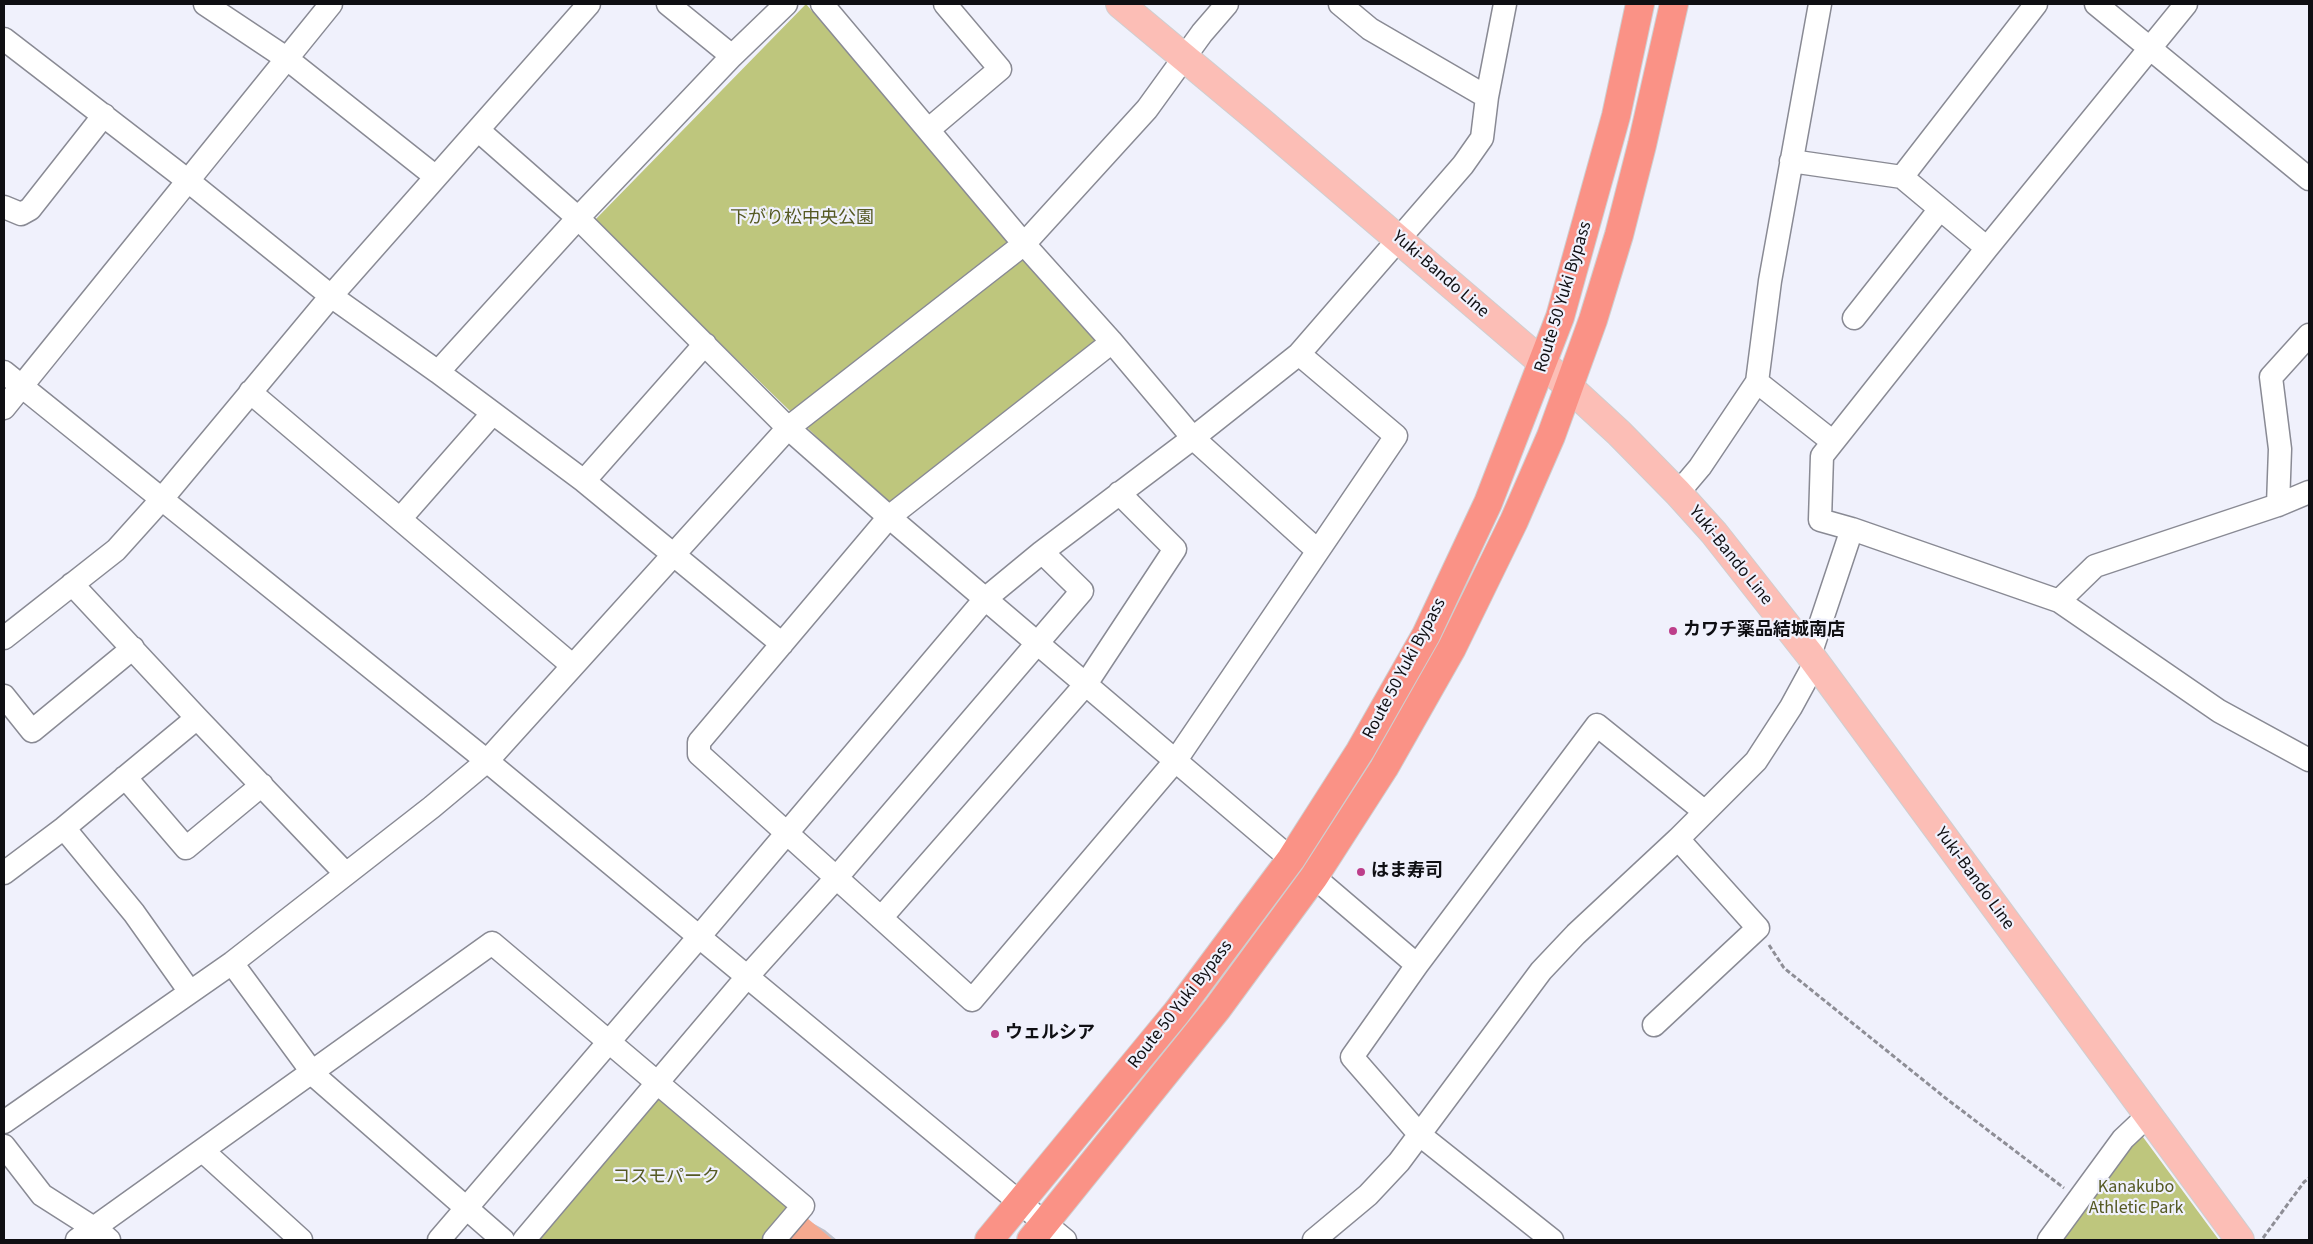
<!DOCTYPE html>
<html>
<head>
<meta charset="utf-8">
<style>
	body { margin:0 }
	#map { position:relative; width:2313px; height:1244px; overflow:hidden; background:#f0f1fc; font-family:"Source Sans 3",sans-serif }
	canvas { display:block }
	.frame { position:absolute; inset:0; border:5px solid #0f0f13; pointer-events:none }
</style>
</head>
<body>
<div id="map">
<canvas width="2313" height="1244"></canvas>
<div class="frame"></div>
</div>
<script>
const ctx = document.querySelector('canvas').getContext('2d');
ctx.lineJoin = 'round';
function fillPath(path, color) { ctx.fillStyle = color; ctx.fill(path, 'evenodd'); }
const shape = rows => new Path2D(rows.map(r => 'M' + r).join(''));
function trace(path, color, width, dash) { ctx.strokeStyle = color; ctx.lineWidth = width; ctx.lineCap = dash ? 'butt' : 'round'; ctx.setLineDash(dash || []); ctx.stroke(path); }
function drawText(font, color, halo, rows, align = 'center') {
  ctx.font = font + ' "Source Sans 3","Noto Sans JP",sans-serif'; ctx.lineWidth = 4.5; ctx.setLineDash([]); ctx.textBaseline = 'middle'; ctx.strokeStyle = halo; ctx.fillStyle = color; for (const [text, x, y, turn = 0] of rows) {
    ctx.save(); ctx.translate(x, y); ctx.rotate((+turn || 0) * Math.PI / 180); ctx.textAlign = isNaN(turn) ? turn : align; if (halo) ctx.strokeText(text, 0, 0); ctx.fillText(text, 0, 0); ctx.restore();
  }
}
const green = shape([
	[806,4,1097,340,887,505,594,221],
	[658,1091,798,1206,769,1240,531,1240],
	[2140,1133,2219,1240,2054,1240]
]);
const shadow = shape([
	[807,1220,825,1230,837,1240,790,1240]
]);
const building = shape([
	[807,1218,833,1240,788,1240]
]);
const path = shape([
	[1769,945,1784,968,1948,1100,2064,1188],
	[2263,1238,2304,1182,2309,1178]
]);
const minor = shape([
	[205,4,286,58,436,177],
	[668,4,732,56],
	[822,4,1024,244,1112,342,1193,438,1318,551],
	[1340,4,1370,29,1487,97,1505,4],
	[2096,4,2309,179],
	[2186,4,1987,248,1822,456,1820,520,1852,529,2059,601,2219,711,2309,760],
	[4,39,187,180,331,296,438,372,584,481,782,644],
	[478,130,578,218,788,428,889,517,1291,859],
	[928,130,1000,69,945,4],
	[1791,161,1902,177,1987,248],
	[1902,177,2036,4],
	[4,207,21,214,30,209,104,115],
	[1854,318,1940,209],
	[1112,342,889,517,699,742,699,754,972,1000,1176,760,1396,436,1299,354],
	[4,372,487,761,1065,1240],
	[438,372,578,218,732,56,786,4],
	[1757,382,1833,442],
	[250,392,573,666],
	[4,408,331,4],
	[584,481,705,344],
	[1678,493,1700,467,1757,382,1770,281,1820,4],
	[2278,505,2280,449,2271,377,2309,335],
	[400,519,493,413],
	[72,584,197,718,346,874],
	[2059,601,2095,566,2278,505,2309,492],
	[4,638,116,550,161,500,331,296,589,4],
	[1810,655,1852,529],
	[4,696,32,731,133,648],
	[125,777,186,848,262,785],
	[64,828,134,913,190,992],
	[4,873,64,828,197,718],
	[1314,877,1417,965],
	[881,918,1086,684,1175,549,1119,493],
	[232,963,315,1076,503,1240],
	[1654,1025,1758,928,1678,839],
	[4,1122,232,963,432,807,487,761,788,428,1024,244,1147,109,1202,33,1227,4],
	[4,1146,42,1195,100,1232,109,1240],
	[203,1151,301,1240],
	[77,1240,492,943,803,1206,774,1240],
	[439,1240,698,938,985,599,1042,552,1193,438,1299,354,1463,165,1482,138,1487,97],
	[524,1240,746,978,837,877,1082,591,1042,552],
	[1314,1240,1368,1195,1399,1162,1541,971,1576,934,1678,839,1756,761,1791,707,1815,663],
	[1552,1240,1420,1135,1352,1057,1417,965,1597,725,1705,812],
	[2049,1240,2123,1139,2140,1123,2151,1119]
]);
const major = shape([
	[1120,4,1259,120,1544,364,1619,433,1678,493,1714,533,1810,655,2240,1240]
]);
const highway = shape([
	[989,1240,1177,1012,1291,859,1360,751,1426,635,1488,503,1560,317,1616,116,1640,4],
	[1031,1240,1217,1009,1314,877,1384,768,1452,648,1514,521,1551,436,1593,320,1619,235,1642,145,1674,4]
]);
const markers = [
	[1673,631,5,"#bd3e8a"],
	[1361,872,5,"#bd3e8a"],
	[995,1034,5,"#bd3e8a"]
];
const parkNames = [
	["下がり松中央公園",802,219],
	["コスモパーク",666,1178],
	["Kanakubo",2136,1188],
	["Athletic Park",2136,1209]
];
const streetNames = [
	["Yuki-Bando Line",1440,275,41],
	["Route 50 Yuki Bypass",1564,297,-73],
	["Yuki-Bando Line",1730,556,51],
	["Route 50 Yuki Bypass",1405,669,-62],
	["Yuki-Bando Line",1974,879,54],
	["Route 50 Yuki Bypass",1181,1005,-52]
];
const poiNames = [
	["カワチ薬品結城南店",1683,631],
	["はま寿司",1371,872],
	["ウェルシア",1005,1034]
];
fillPath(green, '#bec67d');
fillPath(shadow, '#0003');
fillPath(building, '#f5a98f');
trace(minor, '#898a94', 25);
trace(major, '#cfcfd0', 30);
trace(highway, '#cfcfd0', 30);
trace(path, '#8e8e96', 3, [5, 2.5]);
trace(minor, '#fff', 22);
trace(major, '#fcbeb6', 28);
trace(highway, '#fa9286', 28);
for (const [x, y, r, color] of markers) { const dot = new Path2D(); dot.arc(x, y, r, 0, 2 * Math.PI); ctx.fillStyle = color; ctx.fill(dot); trace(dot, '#f0f1fc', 2); }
drawText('18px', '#555923', '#f0f1fc', parkNames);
drawText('18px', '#0f0f13', '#f0f1fc', streetNames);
drawText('bold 18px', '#0f0f13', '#f0f1fc', poiNames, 'left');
</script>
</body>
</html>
